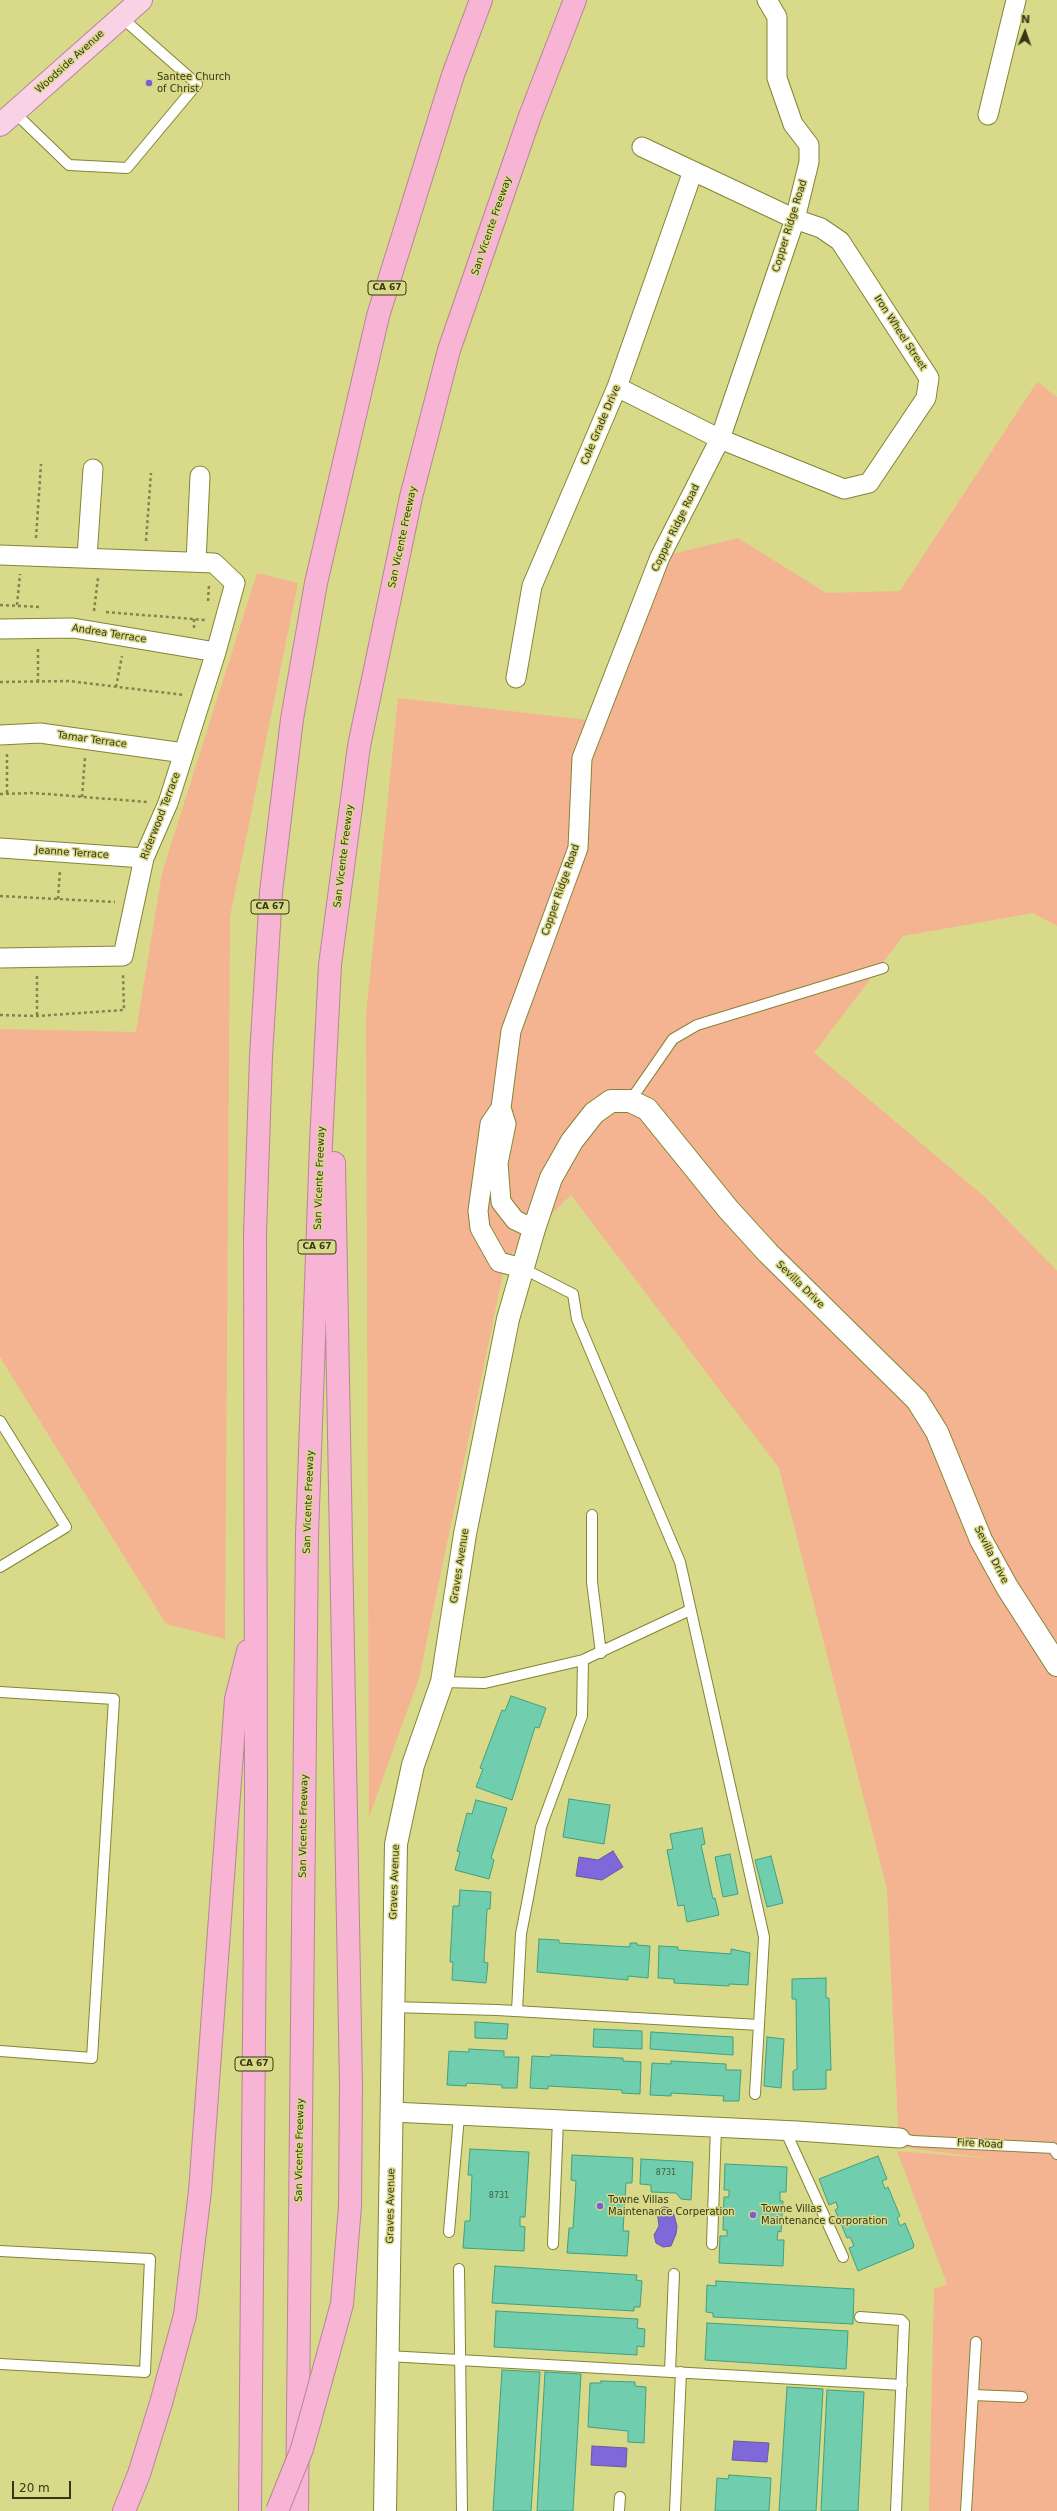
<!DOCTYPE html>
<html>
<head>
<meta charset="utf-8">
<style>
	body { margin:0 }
	#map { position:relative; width:1057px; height:2511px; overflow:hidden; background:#d8d989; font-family:"DejaVu Sans",sans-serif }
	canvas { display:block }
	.north { position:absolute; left:1005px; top:12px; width:40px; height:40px; -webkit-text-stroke:3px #d8d989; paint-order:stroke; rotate:2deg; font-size:11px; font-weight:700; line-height:16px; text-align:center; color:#373716 }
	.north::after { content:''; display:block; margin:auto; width:14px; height:18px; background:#373716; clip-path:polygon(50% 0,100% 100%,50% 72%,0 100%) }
	.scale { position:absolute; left:12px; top:2481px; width:59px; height:18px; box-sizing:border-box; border:2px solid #373716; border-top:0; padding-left:5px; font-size:12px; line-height:14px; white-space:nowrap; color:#373716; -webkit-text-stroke:3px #d8d989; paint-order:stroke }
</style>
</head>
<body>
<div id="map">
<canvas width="1057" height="2511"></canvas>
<div class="north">N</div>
<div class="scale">20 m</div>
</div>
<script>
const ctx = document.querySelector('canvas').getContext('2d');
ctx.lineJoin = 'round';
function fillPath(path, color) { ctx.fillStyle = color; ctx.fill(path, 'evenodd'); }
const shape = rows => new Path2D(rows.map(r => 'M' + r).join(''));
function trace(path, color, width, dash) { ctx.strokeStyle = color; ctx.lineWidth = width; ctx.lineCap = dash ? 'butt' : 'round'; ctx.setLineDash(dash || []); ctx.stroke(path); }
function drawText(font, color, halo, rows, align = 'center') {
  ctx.font = font + ' "DejaVu Sans",sans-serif'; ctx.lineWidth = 3; ctx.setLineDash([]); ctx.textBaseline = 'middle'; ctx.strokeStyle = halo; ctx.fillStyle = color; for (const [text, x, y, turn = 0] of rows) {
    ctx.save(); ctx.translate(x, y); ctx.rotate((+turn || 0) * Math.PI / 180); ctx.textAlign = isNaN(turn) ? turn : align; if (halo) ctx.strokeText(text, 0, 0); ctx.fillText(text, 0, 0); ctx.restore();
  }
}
const green = shape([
	[1037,382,1057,397,1057,926,1033,913,903,936,814,1053,986,1198,1057,1271,1057,2511,929,2511,934,2289,947,2284,897,2151,997,2159,899,2147,887,1889,779,1468,571,1195,506,1259,419,1678,369,1817,366,1015,398,698,596,721,660,557,738,538,826,593,900,591],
	[257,573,298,583,230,917,225,1639,166,1624,0,1357,0,1029,136,1032,162,873]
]);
const water = shape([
	[613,1851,623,1867,602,1880,576,1876,579,1857,598,1860,613,1851],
	[664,2207,669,2208,674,2215,677,2226,676,2234,671,2246,663,2247,656,2243,654,2235,659,2226,657,2210,664,2207],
	[734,2441,769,2443,767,2462,732,2460,734,2441],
	[592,2446,627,2448,626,2467,591,2465,592,2446]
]);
const building = shape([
	[511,1696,546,1708,539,1728,535,1727,512,1800,476,1787,483,1769,480,1768,502,1710,505,1711,511,1696],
	[569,1799,610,1805,604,1844,563,1837,569,1799],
	[476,1800,507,1808,491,1858,494,1860,489,1879,455,1870,460,1852,457,1851,467,1813,472,1814,476,1800],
	[702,1828,705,1844,701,1845,713,1899,715,1898,719,1915,687,1922,684,1905,678,1906,667,1850,673,1849,670,1834,702,1828],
	[730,1854,738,1894,723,1897,715,1857,730,1854],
	[771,1856,783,1903,767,1907,755,1860,771,1856],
	[460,1890,491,1892,490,1909,487,1909,484,1962,488,1963,486,1983,452,1980,453,1962,450,1962,453,1906,459,1906,460,1890],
	[539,1939,559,1940,559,1943,630,1947,630,1943,637,1943,637,1945,650,1946,648,1978,628,1976,628,1980,537,1972,539,1939],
	[659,1946,678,1947,678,1950,731,1954,731,1949,750,1953,748,1985,729,1984,729,1986,674,1983,674,1979,658,1978,659,1946],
	[826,1978,826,1998,829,1998,831,2070,826,2070,826,2089,793,2090,793,2071,797,2069,796,1999,792,1999,792,1979,826,1978],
	[475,2022,508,2024,507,2039,475,2038,475,2022],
	[594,2029,642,2031,642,2049,593,2047,594,2029],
	[651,2032,733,2037,733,2055,650,2049,651,2032],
	[767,2037,784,2039,781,2088,764,2086,767,2037],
	[469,2049,504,2051,504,2057,519,2057,517,2088,502,2088,502,2085,467,2083,466,2086,447,2085,449,2051,469,2052,469,2049],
	[551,2055,623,2058,623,2061,641,2062,640,2094,622,2093,622,2090,548,2086,548,2089,530,2088,532,2056,550,2057,551,2055],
	[671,2061,726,2064,726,2070,741,2070,739,2101,723,2101,724,2096,671,2093,671,2096,650,2095,652,2063,671,2064,671,2061],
	[470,2149,529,2152,525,2217,520,2217,520,2226,525,2227,524,2251,463,2248,465,2221,470,2221,472,2175,468,2175,470,2149],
	[572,2155,633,2158,632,2183,626,2183,623,2231,629,2231,627,2256,567,2253,569,2228,573,2228,576,2181,571,2180,572,2155],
	[878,2156,887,2179,882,2181,885,2189,888,2187,900,2216,897,2218,900,2226,905,2223,914,2245,913,2248,858,2271,849,2248,854,2246,850,2237,847,2238,835,2210,838,2208,836,2202,829,2205,819,2179,878,2156],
	[641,2159,693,2162,691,2200,681,2199,676,2193,651,2192,651,2185,640,2184,641,2159],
	[725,2164,787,2167,786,2192,780,2192,780,2201,783,2201,781,2232,778,2231,777,2240,784,2240,783,2266,719,2263,720,2236,727,2236,727,2230,723,2230,724,2197,729,2197,729,2190,724,2190,725,2164],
	[495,2266,637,2275,636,2280,642,2281,640,2307,634,2307,634,2311,492,2303,495,2266],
	[716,2281,854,2289,853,2324,713,2317,713,2313,706,2312,707,2285,716,2286,716,2281],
	[496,2311,638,2319,637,2328,645,2329,644,2347,637,2346,637,2355,494,2347,496,2311],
	[707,2323,848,2331,846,2369,705,2360,707,2323],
	[502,2370,540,2372,531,2511,493,2511,502,2370],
	[545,2372,581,2374,573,2511,537,2511,545,2372],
	[601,2381,635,2382,635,2386,646,2387,644,2443,628,2442,628,2431,588,2427,590,2383,601,2383,601,2381],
	[787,2387,823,2389,816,2511,779,2511,787,2387],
	[827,2390,864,2392,858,2511,821,2511,827,2390],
	[729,2475,771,2478,769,2511,715,2511,717,2478,728,2479,729,2475]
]);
const path = shape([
	[36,538,41,464],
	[146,541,151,473],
	[208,601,209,584],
	[0,605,41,607],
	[17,605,20,574],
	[94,611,98,578],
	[106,612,205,620],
	[194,628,194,619],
	[0,682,69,681,184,695],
	[38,682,38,648],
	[116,687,122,656],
	[7,754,7,794],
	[0,794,34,793,147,802],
	[82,797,85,757],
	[0,896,115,902],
	[58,899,60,870],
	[37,976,37,1016],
	[0,1015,37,1016,124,1010,123,975]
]);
const lane = shape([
	[15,113,69,165,127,168,197,84,121,17],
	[630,1101,673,1039,697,1025,883,968],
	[522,1268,573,1294,577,1319,680,1562,764,1937,755,2094],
	[0,1421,66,1527,0,1567],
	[592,1515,592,1582,601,1653],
	[442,1682,485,1683,583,1660,690,1610],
	[0,1692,114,1699,92,2058,0,2051],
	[392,2007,497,2010,759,2025],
	[517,2011,521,1934,528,1898,541,1827,582,1716,583,1660],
	[785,2130,843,2257],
	[900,2138,913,2141,1053,2148,1057,2154],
	[449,2232,459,2116],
	[553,2244,558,2120],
	[712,2244,716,2127],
	[0,2251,150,2259,145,2372,0,2364],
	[459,2269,462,2511],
	[860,2317,901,2320,904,2323,896,2511],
	[388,2356,902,2385],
	[670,2371,674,2274],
	[973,2395,1022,2397],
	[619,2511,620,2497],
	[675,2511,681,2372],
	[966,2511,976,2342]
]);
const street = shape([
	[988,115,1016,0],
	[617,387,720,439,844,489,869,483,926,398,929,378,840,241,821,228,795,219,642,147],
	[0,555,214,563,235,583,216,652,168,803,144,858,123,956,0,958],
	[87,557,93,469],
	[196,562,200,476],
	[0,629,73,628,216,652],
	[516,678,532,586,617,387,693,171],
	[0,735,40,733,184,753],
	[0,848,144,858],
	[501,1108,490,1124,478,1211,480,1228,499,1262,522,1268],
	[534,1229,515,1220,501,1202,498,1163,506,1124,501,1108,511,1031,578,848,582,758,660,557,720,439,795,219,809,162,809,145,793,124,777,78,777,17,767,0],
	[392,2112,797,2131,900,2138]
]);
const secondary = shape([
	[385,2511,396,1844,413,1765,442,1682,465,1534,508,1319,534,1229,551,1178,572,1141,594,1113,611,1101,630,1101,647,1109,728,1209,768,1253,917,1400,937,1432,981,1540,1007,1587,1057,1665]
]);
const primary = shape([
	[0,125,141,0]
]);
const highway = shape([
	[334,1163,351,2086],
	[124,2511,139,2474,161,2403,185,2315,200,2191,236,1699,248,1651],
	[250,2511,256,1797,255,1233,261,1056,271,892,292,719,316,583,378,316,453,75,481,0],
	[297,2511,307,1535,321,1143,330,965,359,746,411,497,449,350,530,116,575,0]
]);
const highwayBridge = shape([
	[277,2511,302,2449,342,2304,350,2206,351,2086]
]);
const markers = [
	[149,83,4,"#785ed9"],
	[600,2206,4,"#785ed9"],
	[753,2215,4,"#785ed9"]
];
const numberNames = [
	["8731",666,2173],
	["8731",499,2196]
];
const shields = [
	[387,288,38],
	[270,907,38],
	[317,1247,38],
	[254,2064,38]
];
const shieldNames = [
	["CA 67",387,288],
	["CA 67",270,907],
	["CA 67",317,1247],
	["CA 67",254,2064]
];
const streetNames = [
	["Woodside Avenue",70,62,-42],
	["San Vicente Freeway",492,226,-71],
	["Copper Ridge Road",790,226,-73],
	["Iron Wheel Street",900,333,57],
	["Cole Grade Drive",601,425,-67],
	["Copper Ridge Road",676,528,-64],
	["San Vicente Freeway",403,537,-78],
	["Andrea Terrace",109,634,9],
	["Tamar Terrace",92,740,8],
	["Riderwood Terrace",161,816,-69],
	["Jeanne Terrace",72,853,4],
	["San Vicente Freeway",344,856,-83],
	["Copper Ridge Road",561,890,-71],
	["San Vicente Freeway",320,1178,-88],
	["Sevilla Drive",800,1285,44],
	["San Vicente Freeway",309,1502,-88],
	["Sevilla Drive",991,1555,63],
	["Graves Avenue",460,1566,-81],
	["San Vicente Freeway",304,1826,-89],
	["Graves Avenue",395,1882,-88],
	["Fire Road",980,2144,3],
	["San Vicente Freeway",300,2150,-89],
	["Graves Avenue",391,2206,-89]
];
const poiNames = [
	["Santee Church",157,77],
	["of Christ",157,89],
	["Towne Villas",608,2200],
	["Maintenance Corperation",608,2212],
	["Towne Villas",761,2209],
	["Maintenance Corporation",761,2221]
];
fillPath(green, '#f4b492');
fillPath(water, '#7e68da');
trace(water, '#69599f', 1);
fillPath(building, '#70cdad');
trace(building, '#40a081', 1);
trace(lane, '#848435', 12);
trace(street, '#848435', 21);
trace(secondary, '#848435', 24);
trace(primary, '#b48892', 24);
trace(highway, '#b48892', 24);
trace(path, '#84844d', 2.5, [3, 3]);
trace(lane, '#fff', 10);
trace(street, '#fff', 19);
trace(secondary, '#fff', 22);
trace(primary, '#fad2e5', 22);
trace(highway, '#f7b4d4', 22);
trace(highwayBridge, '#b48892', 24, []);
trace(highwayBridge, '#f7b4d4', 22);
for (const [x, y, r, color] of markers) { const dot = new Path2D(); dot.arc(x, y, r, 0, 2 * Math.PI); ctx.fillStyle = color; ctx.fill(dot); trace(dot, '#d8d989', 1.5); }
drawText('8px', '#455c3c', null, numberNames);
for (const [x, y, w] of shields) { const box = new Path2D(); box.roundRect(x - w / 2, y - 7, w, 14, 3); ctx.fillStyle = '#d8d989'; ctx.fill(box); trace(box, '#373716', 1); }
drawText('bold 9px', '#373716', null, shieldNames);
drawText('10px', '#373716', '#d8d989', streetNames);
drawText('10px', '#373716', '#d8d989', poiNames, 'left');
</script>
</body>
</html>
